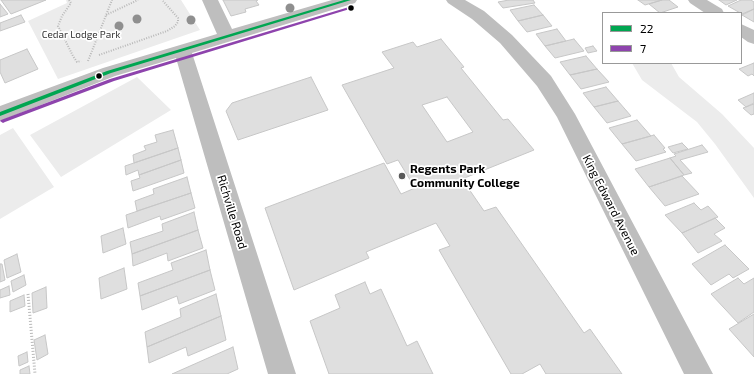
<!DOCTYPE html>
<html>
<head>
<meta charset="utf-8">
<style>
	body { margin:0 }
	#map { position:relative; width:754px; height:374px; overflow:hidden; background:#fff; font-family:"Exo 2",sans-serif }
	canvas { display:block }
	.legend { position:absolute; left:602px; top:12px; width:140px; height:52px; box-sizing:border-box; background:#fff; border:1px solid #999; margin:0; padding:5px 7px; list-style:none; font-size:12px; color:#000 }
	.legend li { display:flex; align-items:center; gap:8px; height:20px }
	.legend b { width:20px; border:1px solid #999 }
</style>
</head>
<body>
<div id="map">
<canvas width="754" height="374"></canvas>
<ul class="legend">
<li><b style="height:5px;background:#00a651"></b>22</li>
<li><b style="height:5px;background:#8e44ad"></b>7</li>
</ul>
</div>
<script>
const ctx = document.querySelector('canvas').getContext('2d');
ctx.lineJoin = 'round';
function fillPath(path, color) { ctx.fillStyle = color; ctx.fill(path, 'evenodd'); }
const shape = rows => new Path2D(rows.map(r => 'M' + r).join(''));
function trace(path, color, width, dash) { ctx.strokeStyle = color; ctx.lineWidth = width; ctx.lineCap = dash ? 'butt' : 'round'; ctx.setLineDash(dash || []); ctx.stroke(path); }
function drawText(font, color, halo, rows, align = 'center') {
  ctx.font = font + ' "Exo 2",sans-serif'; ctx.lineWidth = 3.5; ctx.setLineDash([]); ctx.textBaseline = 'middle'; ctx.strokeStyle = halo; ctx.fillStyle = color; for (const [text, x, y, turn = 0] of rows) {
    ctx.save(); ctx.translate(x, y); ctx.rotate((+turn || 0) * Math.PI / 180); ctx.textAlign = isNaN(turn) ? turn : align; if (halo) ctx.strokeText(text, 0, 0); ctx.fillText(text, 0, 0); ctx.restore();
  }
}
const green = shape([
	[66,0,181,0,200,30,58,79,28,21,67,3],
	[632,63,671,63,679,77,722,114,754,148,754,198,715,144,697,122,642,80],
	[137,77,171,110,61,177,30,135],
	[13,128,54,187,0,219,0,135]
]);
const building = shape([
	[1,0,46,0,11,14,1,0],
	[223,0,258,0,256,1,259,5,245,9,246,12,231,16,223,0],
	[509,0,533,0,535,3,503,8,498,2,509,0],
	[638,0,662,0,645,5,638,0],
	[662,0,669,0,678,7,660,13,649,4,662,0],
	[719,0,737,0,726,5,719,0],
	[741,0,751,0,754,2,754,9,742,14,728,6,741,0],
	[0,4,8,14,0,17,0,4],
	[534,5,543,15,518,21,510,10,534,5],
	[754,9,754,22,742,15,754,9],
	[21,15,25,22,0,31,0,23,21,15],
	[543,15,552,26,527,32,518,21,543,15],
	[557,29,566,41,545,46,536,34,557,29],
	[441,39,464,67,461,68,503,120,508,119,534,150,462,179,484,211,496,207,584,333,590,329,622,374,546,374,540,364,522,374,511,374,439,250,450,246,436,223,366,252,369,258,294,290,265,208,384,163,401,194,415,188,398,160,387,164,342,85,394,68,382,52,413,42,417,47,441,39],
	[447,97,473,132,447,142,422,105,447,97],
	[574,39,584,51,555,58,545,46,574,39],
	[593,46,597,51,588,53,585,48,593,46],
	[27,49,38,69,5,83,0,72,0,60,27,49],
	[586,56,597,69,570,75,560,62,586,56],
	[754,63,754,76,752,74,748,76,739,69,754,63],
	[597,69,609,82,581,89,570,75,597,69],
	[311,77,328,110,238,140,226,111,232,103,311,77],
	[606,87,618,101,594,107,583,93,606,87],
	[754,93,754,103,746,107,738,100,754,93],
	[618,101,631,116,607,123,594,107,618,101],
	[754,104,754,114,751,115,743,108,754,104],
	[637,120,651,136,622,144,609,128,637,120],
	[173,130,178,148,134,163,133,155,146,150,144,146,157,142,155,135,173,130],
	[654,135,665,148,663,149,666,152,636,161,622,144,654,135],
	[682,143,688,149,673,153,668,147,682,143],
	[702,145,708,152,680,160,692,173,684,175,670,158,676,156,674,154,702,145],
	[178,148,181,160,139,175,138,170,126,175,125,166,178,148],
	[670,158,684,175,649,187,635,169,670,158],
	[181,160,184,173,133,191,131,181,140,178,139,175,181,160],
	[682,176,699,194,665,206,649,187,682,176],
	[187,177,191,193,137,211,135,201,154,194,153,189,187,177],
	[191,193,195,208,161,220,160,216,128,228,126,215,191,193],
	[694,203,701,210,708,206,718,217,682,233,665,215,694,203],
	[194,212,198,230,132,254,130,242,163,231,162,224,194,212],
	[715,218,725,228,714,234,722,241,698,253,682,233,715,218],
	[123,228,126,244,103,253,101,236,123,228],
	[198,230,203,248,168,261,167,253,133,266,132,254,198,230],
	[725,245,749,269,733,278,729,274,711,285,692,264,725,245],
	[206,250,210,270,140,296,138,283,173,270,171,263,206,250],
	[17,254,21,272,7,278,4,260,17,254],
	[0,264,2,264,5,280,0,282,0,264],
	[124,268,127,289,101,299,99,278,124,268],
	[210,270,215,290,179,304,177,296,142,310,140,296,210,270],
	[24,275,26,285,13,292,11,281,24,275],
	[738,278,744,284,754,278,754,312,738,323,711,294,738,278],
	[365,282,370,294,381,289,407,346,417,341,433,374,329,374,310,321,340,308,335,295,365,282],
	[9,286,10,295,0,298,0,290,9,286],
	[46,287,47,308,33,313,32,293,46,287],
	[216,294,221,316,147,347,145,332,181,317,180,309,216,294],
	[24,295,25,306,10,312,10,301,24,295],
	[754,314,754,357,729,329,754,314],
	[221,316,226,340,188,356,186,347,149,363,147,347,221,316],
	[45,335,48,354,37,360,34,340,45,335],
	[233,347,238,369,227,374,172,374,233,347],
	[27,352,28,362,19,366,18,356,27,352],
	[29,366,30,374,20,374,20,370,29,366]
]);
const pathFar1 = shape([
	[69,0,71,3,62,16,58,26,73,56,77,62,81,61],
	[106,15,138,0],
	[99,55,167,31,175,26,178,22,178,18,163,1],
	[88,61,112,0]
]);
const path = shape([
	[28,294,35,374]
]);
const minor = shape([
	[202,0,218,0,232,29,332,0,357,0,355,3,192,53,296,374,268,374,176,58,115,76,0,121,0,106,103,68,217,34,202,0],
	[446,0,465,0,484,11,512,35,551,76,575,114,713,374,684,374,557,117,537,86,500,43,472,19,448,3,446,0],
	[688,0,707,0,722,9,724,13,705,13,690,3,688,0],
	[741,24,754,30,754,44,748,42,741,37,741,24]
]);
const bus1 = shape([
	[344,0,351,0,111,73,0,116,0,112,107,71,344,0]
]);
const bus2 = shape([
	[349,7,351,7,353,8,114,81,5,122,3,123,0,121,1,120,110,79,349,7]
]);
const trees = [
	[290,8],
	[137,19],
	[191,20],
	[119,26]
];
const markers = [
	[351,8,3.5,"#000"],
	[99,76,3.5,"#000"],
	[402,176,4,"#595959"]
];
const farParknames = [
	["Cedar Lodge Park",81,35]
];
const poiNames = [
	["Regents Park",410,169],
	["Community College",410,183]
];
const streetNames = [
	["King Edward Avenue",611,205,63],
	["Richville Road",232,212,73]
];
fillPath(green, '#ececec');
fillPath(building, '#dfdfdf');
trace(building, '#c7c7c7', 1);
trace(pathFar1, '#b9b9b9', 2, [1, 1.5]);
trace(path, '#b9b9b9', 3, [1, 2]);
fillPath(minor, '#bebebe');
fillPath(bus1, '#00a651');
fillPath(bus2, '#8e44ad');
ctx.fillStyle = '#8f8f8f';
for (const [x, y] of trees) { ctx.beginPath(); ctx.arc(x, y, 4.5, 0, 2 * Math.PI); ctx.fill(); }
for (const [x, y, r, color] of markers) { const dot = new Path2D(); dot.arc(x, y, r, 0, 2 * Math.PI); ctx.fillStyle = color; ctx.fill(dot); trace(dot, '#fff', 1.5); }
drawText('10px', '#333', '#fff', farParknames);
drawText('bold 12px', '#000', '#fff', poiNames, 'left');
drawText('12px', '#000', '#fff', streetNames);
</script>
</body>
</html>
